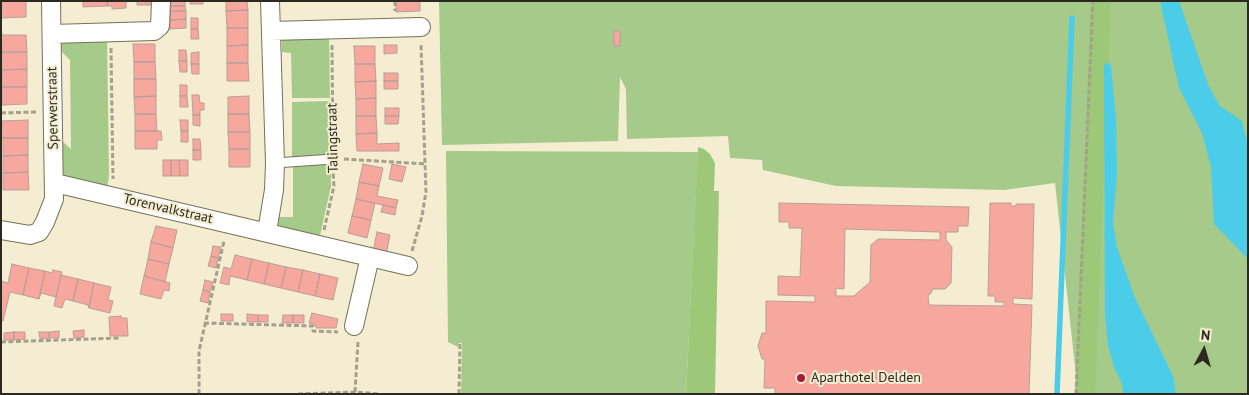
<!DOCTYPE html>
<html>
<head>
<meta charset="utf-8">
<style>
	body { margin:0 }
	#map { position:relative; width:1249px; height:395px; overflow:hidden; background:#f4edd2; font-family:"PT Sans",sans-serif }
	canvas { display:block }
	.frame { position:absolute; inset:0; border:2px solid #2c2a20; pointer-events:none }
	.north { position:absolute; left:1179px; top:325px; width:50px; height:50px; -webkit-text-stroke:4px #f4edd2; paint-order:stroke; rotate:6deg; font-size:14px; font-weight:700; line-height:20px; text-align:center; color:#2c2a20 }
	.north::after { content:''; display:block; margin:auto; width:18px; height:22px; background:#2c2a20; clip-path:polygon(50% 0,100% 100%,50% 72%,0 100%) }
</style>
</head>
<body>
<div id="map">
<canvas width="1249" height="395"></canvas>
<div class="frame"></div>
<div class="north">N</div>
</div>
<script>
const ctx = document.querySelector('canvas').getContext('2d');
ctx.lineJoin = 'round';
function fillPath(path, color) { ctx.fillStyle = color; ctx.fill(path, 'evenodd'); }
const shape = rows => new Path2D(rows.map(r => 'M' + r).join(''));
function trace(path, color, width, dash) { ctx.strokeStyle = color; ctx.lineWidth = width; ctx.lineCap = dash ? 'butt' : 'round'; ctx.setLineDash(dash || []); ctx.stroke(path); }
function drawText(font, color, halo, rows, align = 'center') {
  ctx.font = font + ' "PT Sans",sans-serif'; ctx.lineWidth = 4; ctx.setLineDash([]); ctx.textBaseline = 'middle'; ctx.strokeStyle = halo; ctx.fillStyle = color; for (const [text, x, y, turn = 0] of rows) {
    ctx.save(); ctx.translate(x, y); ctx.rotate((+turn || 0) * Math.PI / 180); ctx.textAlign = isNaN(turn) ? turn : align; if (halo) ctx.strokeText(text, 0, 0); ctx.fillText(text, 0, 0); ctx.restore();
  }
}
const green = shape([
	[439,1,1248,1,1248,394,1078,394,1055,183,1004,190,836,186,763,170,762,160,730,158,728,136,627,139,626,89,620,77,618,141,442,145],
	[329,34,330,98,292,98,291,53,282,52,282,36],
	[107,36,109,176,107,188,69,179,61,172,61,140,71,149,70,60,61,51,61,38],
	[330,101,331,156,292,157,292,102],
	[446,151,698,152,686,394,461,394,462,343,459,343,458,347,448,342],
	[331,164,331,186,319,240,276,227,277,217,293,217,293,165]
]);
const forest = shape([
	[1091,1,1111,1,1095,394,1075,394],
	[698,147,704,149,710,154,715,163,714,191,719,191,715,394,686,394]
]);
const water = shape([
	[1160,1,1179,1,1209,87,1220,106,1242,121,1248,145,1248,259,1214,224,1211,167,1202,133,1179,88],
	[1108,62,1111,66,1116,119,1117,173,1113,223,1117,247,1135,298,1173,376,1176,394,1123,394,1122,384,1114,367,1108,345,1105,316,1104,65]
]);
const stream = shape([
	[1057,394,1072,18]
]);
const building = shape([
	[1,1,26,1,26,17,1,18,1,1],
	[83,1,107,1,107,6,83,7,83,1],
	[107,1,126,1,126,8,112,9,112,6,107,6,107,1],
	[137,1,153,1,153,5,137,5,137,1],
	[170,1,185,1,185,6,170,6,170,1],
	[190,1,203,1,203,4,190,4,190,1],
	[226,1,247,1,248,10,226,11,226,1],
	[396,1,420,1,420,11,396,12,396,1],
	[170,6,185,6,186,11,170,11,170,6],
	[248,10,248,28,227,28,226,11,248,10],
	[170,11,186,11,186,19,170,20,170,11],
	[191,18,198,18,198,29,191,29,191,18],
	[186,19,186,28,170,29,170,20,186,19],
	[227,28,248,28,248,45,227,46,227,28],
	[1,29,2,35,26,35,27,52,2,53,1,29],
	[191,29,198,29,199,39,191,39,191,29],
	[614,31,620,31,620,46,614,46,614,31],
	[133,44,155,44,155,62,134,62,133,44],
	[248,45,248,63,227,63,227,46,248,45],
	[384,45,397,45,397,53,384,54,384,45],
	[354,46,375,46,375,64,355,64,354,46],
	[179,50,186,50,187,61,179,61,179,50],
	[1,52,27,52,27,69,2,70,1,52],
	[199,52,199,64,191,64,191,53,199,52],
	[179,61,187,61,187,72,180,72,179,61],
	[134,62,155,62,156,79,134,79,134,62],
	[227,63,248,63,249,81,227,81,227,63],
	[191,64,199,64,199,74,192,74,191,64],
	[355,64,375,64,376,81,355,82,355,64],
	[27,69,27,87,2,87,2,70,27,69],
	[384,73,398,73,398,81,384,81,384,73],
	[134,79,156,79,156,96,134,97,134,79],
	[376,81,376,98,356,99,355,82,376,81],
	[384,81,398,81,398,89,384,89,384,81],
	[180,85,187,85,187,96,180,96,180,85],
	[2,87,27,87,27,104,2,105,2,87],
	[192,95,199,95,200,103,204,103,204,110,200,110,200,115,193,115,192,95],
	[156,96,156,114,135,114,134,97,156,96],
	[180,96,187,96,188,107,180,107,180,96],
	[249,96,249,114,228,114,228,97,249,96],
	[376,98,376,116,356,116,356,99,376,98],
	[385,108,399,108,399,116,385,116,385,108],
	[135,114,156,114,157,131,135,131,135,114],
	[228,114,249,114,250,132,228,132,228,114],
	[193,115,200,115,200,126,193,125,193,115],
	[356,116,376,116,377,133,356,134,356,116],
	[385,116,399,116,398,124,385,124,385,116],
	[28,120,28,138,1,138,2,121,28,120],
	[180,120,188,120,188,131,181,131,180,120],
	[135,131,161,131,162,140,157,140,157,149,135,149,135,131],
	[181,131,188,131,188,142,181,142,181,131],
	[228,132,250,132,250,149,229,149,228,132],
	[377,133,377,144,399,143,399,151,357,151,356,134,377,133],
	[3,138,28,138,28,155,3,156,3,138],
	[193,139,200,139,201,150,193,150,193,139],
	[229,149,250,149,250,167,229,167,229,149],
	[193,150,201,150,201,160,193,160,193,150],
	[28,155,28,172,3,173,3,156,28,155],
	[163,160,171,160,171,176,163,176,163,160],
	[171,160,179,160,180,176,171,176,171,160],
	[179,160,188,160,188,176,180,176,179,160],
	[363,164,383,168,379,186,359,182,363,164],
	[392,164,406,167,402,182,389,179,392,164],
	[28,172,29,190,3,190,3,173,28,172],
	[359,182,379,186,377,196,398,200,396,208,356,199,359,182],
	[356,199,375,203,371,220,352,216,356,199],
	[779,203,969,207,968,226,958,226,958,232,946,232,946,240,952,247,951,283,945,289,932,289,932,292,928,296,929,305,1004,306,1004,302,995,302,995,296,988,296,990,203,1011,203,1011,206,1016,206,1016,204,1034,204,1032,299,1013,298,1013,304,1032,305,1029,394,775,394,775,388,764,388,765,359,762,359,758,346,762,333,766,333,766,301,815,302,815,296,778,295,778,276,800,277,802,228,789,228,789,222,779,222,779,203],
	[845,229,940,232,940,240,878,239,871,245,870,282,854,296,836,296,836,288,844,289,845,229],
	[383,205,396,208,395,215,381,212,383,205],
	[352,216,371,220,367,238,348,233,352,216],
	[156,226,177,230,173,248,151,242,156,226],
	[377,232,390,235,386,255,373,252,377,232],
	[151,242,173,248,169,264,148,259,151,242],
	[213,246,221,247,218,258,211,256,213,246],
	[235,255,252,259,247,280,230,276,229,285,220,283,224,267,231,269,235,255],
	[211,256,218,258,216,268,208,266,211,256],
	[148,259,169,264,165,282,144,276,148,259],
	[252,259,269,263,264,284,247,280,252,259],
	[269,263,286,267,281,288,264,284,269,263],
	[12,264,29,268,23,295,10,292,3,321,1,321,1,281,8,283,12,264],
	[286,267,303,270,298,292,281,288,286,267],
	[29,268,45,271,39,299,23,295,29,268],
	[53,270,62,272,56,297,41,293,39,299,45,271,52,273,53,270],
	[303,270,320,274,315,296,298,292,303,270],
	[320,274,338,278,333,300,315,296,320,274],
	[61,275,78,279,73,301,65,299,62,308,54,306,61,275],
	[144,276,170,283,169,291,164,290,161,299,140,294,144,276],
	[78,279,94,283,89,308,88,305,73,301,78,279],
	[205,280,213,282,210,292,203,290,205,280],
	[94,283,111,287,108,300,113,301,110,313,89,308,94,283],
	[203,290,210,292,208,303,200,301,203,290],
	[312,313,338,319,336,328,316,328,316,325,309,323,312,313],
	[221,314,233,314,233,321,221,321,221,314],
	[247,314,258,315,258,322,247,322,247,314],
	[258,315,268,315,268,322,258,322,258,315],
	[283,315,293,315,293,323,282,323,283,315],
	[293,315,304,315,304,323,293,323,293,315],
	[121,316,121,318,127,318,128,336,110,336,109,317,121,316],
	[84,330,84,337,74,338,73,331,84,330],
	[59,331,59,338,49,338,49,332,59,331],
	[14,332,14,340,4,340,4,333,14,332],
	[14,332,25,332,25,339,14,340,14,332],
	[39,332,49,332,49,338,40,339,39,332]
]);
const path = shape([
	[395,1,395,11],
	[332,45,333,146],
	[111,48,113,179],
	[1,113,36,112],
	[344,159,426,164],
	[324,230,334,186,333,170],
	[412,251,422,216,426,192,421,44],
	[204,323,313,326,313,331,338,332],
	[1,342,121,338],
	[355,392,358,342],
	[199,394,199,351,224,241],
	[298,394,355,392,379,394],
	[459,394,460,343],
	[1076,394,1093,1]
]);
const lane = shape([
	[275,163,333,159]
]);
const street = shape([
	[271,31,421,27],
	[52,34,154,31,160,26,161,1],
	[55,183,408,266],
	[1,230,30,235,39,232,45,222,54,199,51,1],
	[267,232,274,190,275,163,270,1],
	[354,326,370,257]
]);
const markers = [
	[801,378,5,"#ad1834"]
];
const streetNames = [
	["Sperwerstraat",53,108,-91],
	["Talingstraat",333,138,-91],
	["Torenvalkstraat",168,209,13]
];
const poiNames = [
	["Aparthotel Delden",811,378]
];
fillPath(green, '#a6ca89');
fillPath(forest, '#9cc877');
fillPath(water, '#4bcce9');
trace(stream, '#4bcce9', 5.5);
fillPath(building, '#f6a89e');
trace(building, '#bb9d98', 1);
trace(lane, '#777158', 11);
trace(street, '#777158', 20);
trace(path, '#a5a08c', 3, [5, 2.5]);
trace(lane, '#fff', 9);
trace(street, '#fff', 18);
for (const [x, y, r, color] of markers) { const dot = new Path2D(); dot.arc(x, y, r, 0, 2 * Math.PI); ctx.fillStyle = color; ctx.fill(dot); trace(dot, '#f4edd2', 2); }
drawText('14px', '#2c2a20', '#f4edd2', streetNames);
drawText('14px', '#2c2a20', '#f4edd2', poiNames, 'left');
</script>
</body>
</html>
